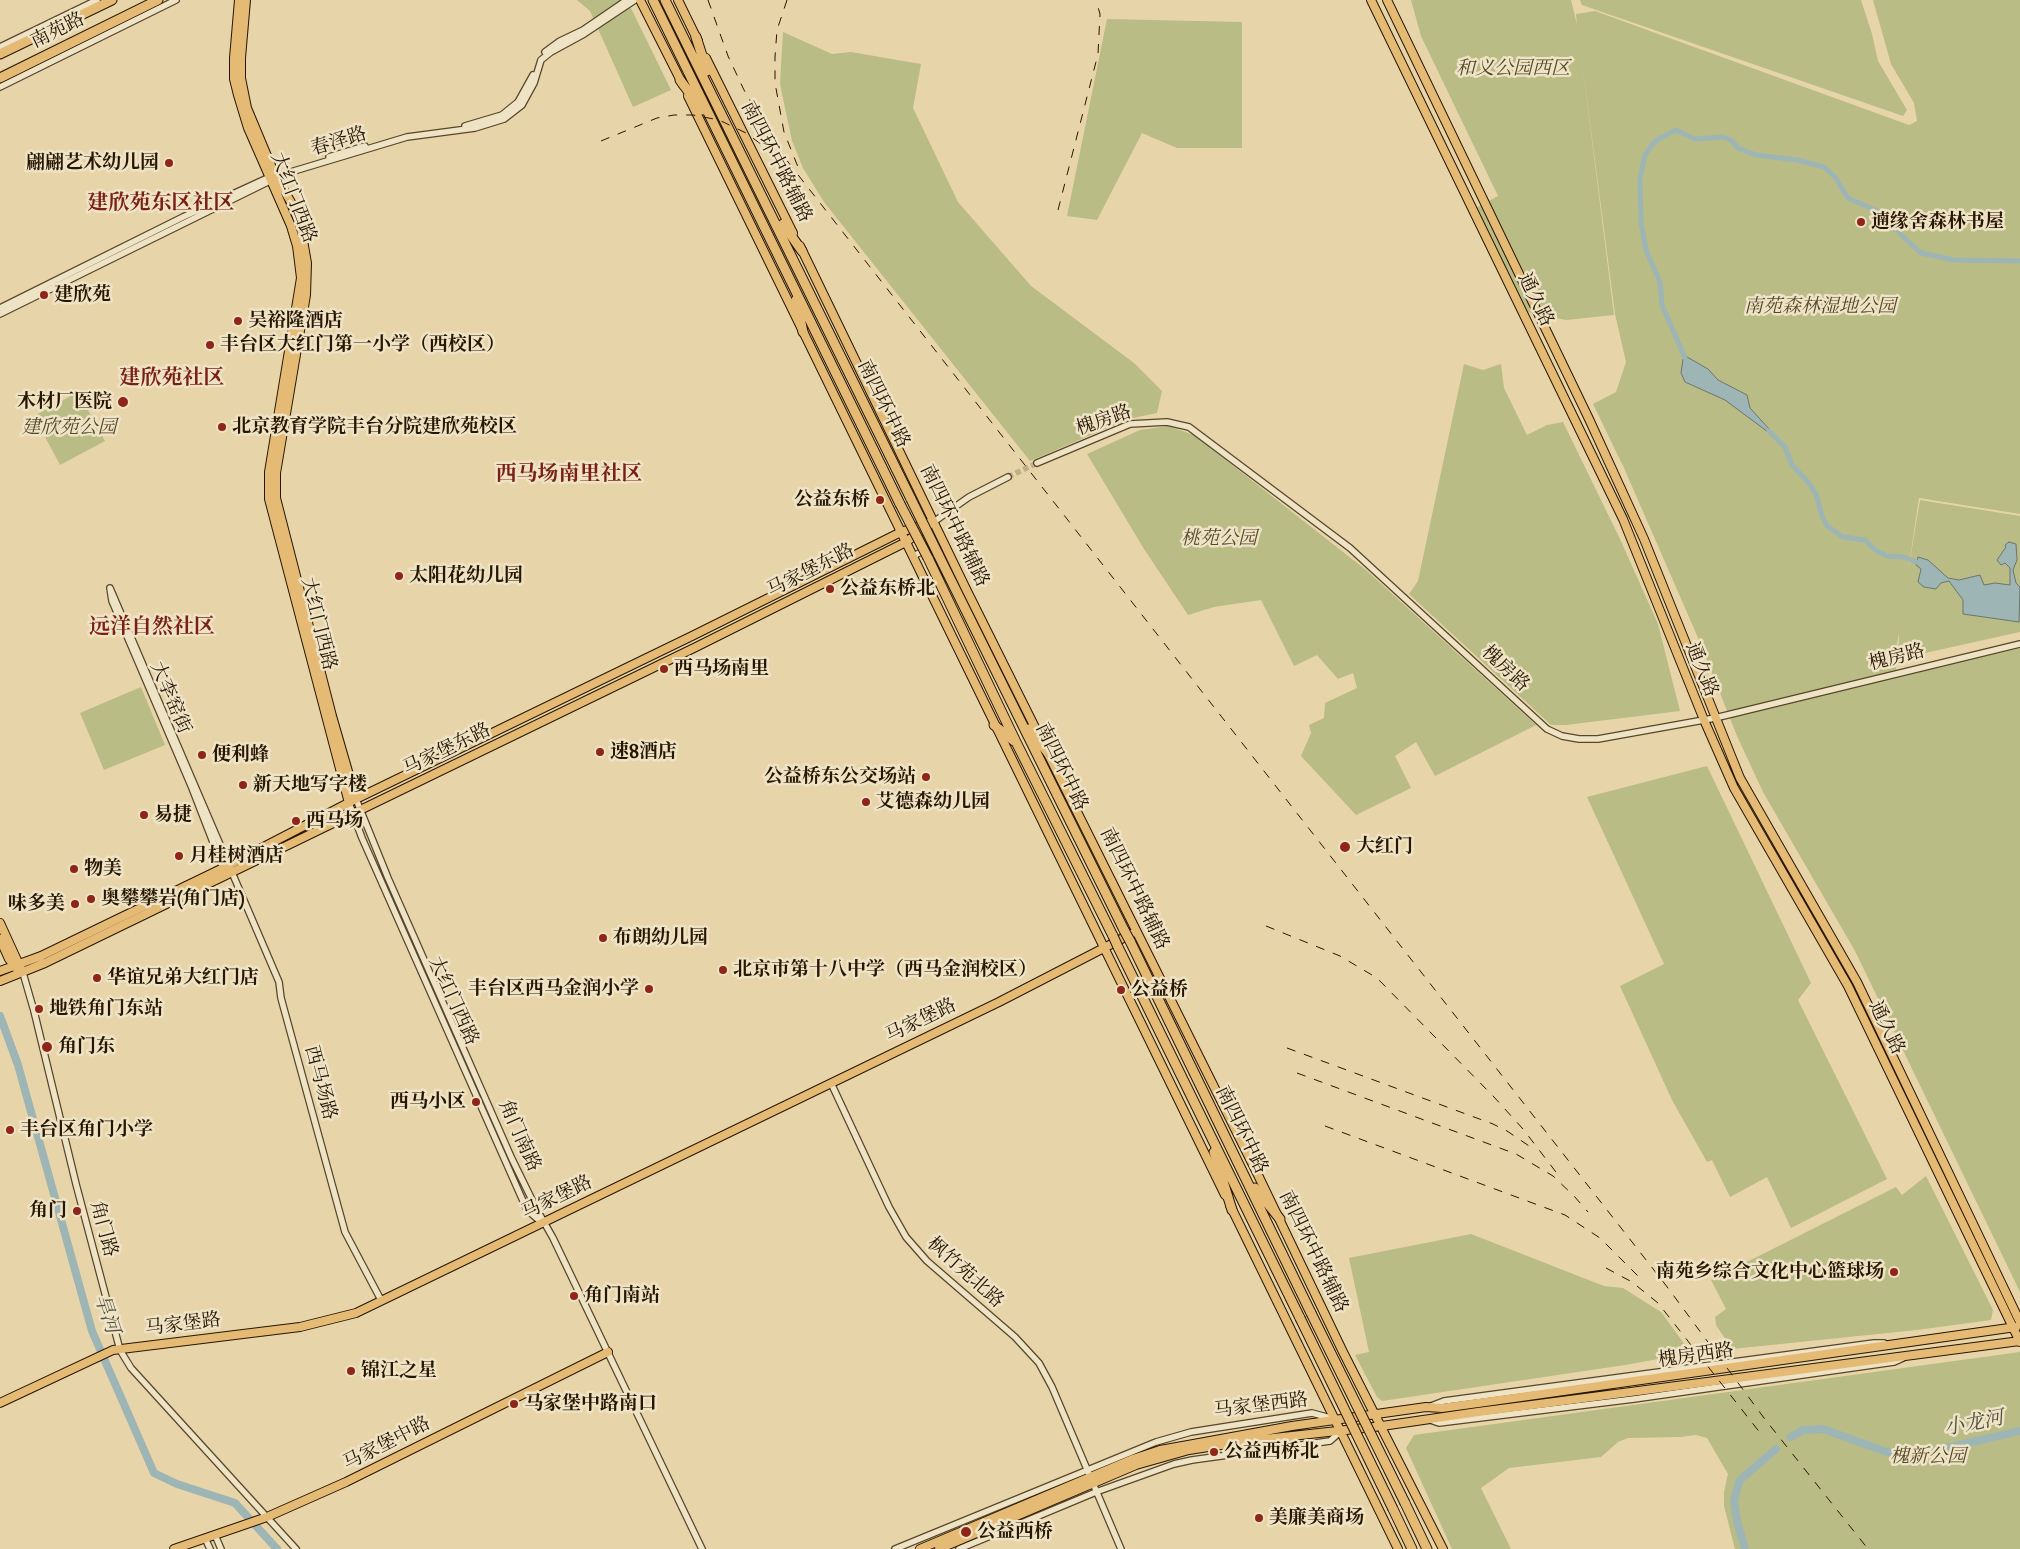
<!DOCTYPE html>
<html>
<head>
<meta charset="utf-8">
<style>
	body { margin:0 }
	canvas { display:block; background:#e7d4a8 }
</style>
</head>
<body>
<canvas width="2020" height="1549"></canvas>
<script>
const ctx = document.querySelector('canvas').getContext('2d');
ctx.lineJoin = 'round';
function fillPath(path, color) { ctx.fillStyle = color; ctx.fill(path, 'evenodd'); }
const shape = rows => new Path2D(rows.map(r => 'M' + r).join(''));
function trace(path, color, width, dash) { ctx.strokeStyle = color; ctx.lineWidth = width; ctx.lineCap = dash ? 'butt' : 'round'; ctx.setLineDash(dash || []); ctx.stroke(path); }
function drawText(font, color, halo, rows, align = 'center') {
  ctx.font = font + ' "IM FELL Great Primer","Noto Serif SC",serif'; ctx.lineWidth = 5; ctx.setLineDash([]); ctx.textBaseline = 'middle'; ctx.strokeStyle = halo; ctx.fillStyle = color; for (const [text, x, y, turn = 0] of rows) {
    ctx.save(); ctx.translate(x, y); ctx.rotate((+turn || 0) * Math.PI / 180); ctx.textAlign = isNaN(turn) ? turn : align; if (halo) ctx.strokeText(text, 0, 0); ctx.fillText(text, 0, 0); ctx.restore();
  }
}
const green = shape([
	[577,0,627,0,671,90,633,107,590,11],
	[1411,0,1571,0,1577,25,1576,14,1595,11,1909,125,1917,121,1914,103,1891,64,1873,0,2020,0,2020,514,1919,498,1908,572,1920,500,2020,516,2020,632,1898,659,1899,633,1894,661,1898,676,2020,648,2020,1292,1855,951,1763,792,1737,736,1699,640,1624,468,1593,404,1616,392,1626,362,1615,314,1581,53,1614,315,1566,320,1527,312,1476,208,1498,196,1421,36],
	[1580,0,1861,0,1872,34,1878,61,1907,110,1903,116,1582,5],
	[1107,19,1242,22,1242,148,1177,148,1142,133,1097,220,1067,216],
	[783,32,832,54,851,52,921,64,913,108,958,202,1031,286,1134,363,1162,391,1157,413,1128,419,1030,461,824,202,803,168,792,141,780,84],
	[1464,364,1483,370,1501,364,1504,388,1527,435,1547,425,1563,422,1620,539,1658,624,1680,711,1566,725,1551,725,1409,594,1418,581],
	[78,392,105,441,60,465,34,416],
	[1168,426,1194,435,1366,570,1536,725,1435,776,1416,742,1395,756,1411,788,1356,815,1301,756,1311,733,1309,725,1324,718,1325,703,1357,688,1353,673,1338,679,1317,655,1294,666,1261,600,1214,607,1188,615,1144,549,1087,454,1140,430],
	[141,687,165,745,104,770,80,713],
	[1707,766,1811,983,1798,1000,1887,1179,1791,1228,1767,1177,1730,1197,1712,1160,1707,1162,1672,1100,1620,986,1664,964,1587,797],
	[1926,1176,1993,1310,1991,1320,1917,1330,1732,1349,1716,1325,1715,1317,1726,1309,1711,1280,1896,1187,1902,1195],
	[1471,1234,1604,1286,1623,1288,1661,1312,1691,1353,1625,1365,1382,1401,1377,1397,1355,1355,1369,1352,1349,1258],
	[2020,1352,2020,1549,1735,1549,1724,1506,1724,1492,1728,1474,1707,1438,1696,1435,1681,1437,1628,1438,1618,1442,1601,1457,1509,1468,1481,1488,1511,1549,1452,1549,1406,1448,1414,1435]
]);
const water = shape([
	[1687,357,1708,369,1718,380,1747,395,1750,408,1770,430,1768,432,1725,400,1685,382,1681,373,1683,359,1687,357],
	[2009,542,2016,544,2017,560,2013,570,2016,583,2020,587,2019,622,1963,614,1963,600,1949,581,1941,583,1936,589,1924,587,1918,582,1921,569,1916,565,1918,557,1928,560,1948,578,1959,580,1980,575,1984,585,1995,583,2010,585,2010,568,2005,563,2001,565,1997,560,2006,547,2005,545,2009,542]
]);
const canal = shape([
	[1900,234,1921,253,1954,260,2020,261],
	[1685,358,1662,305,1660,282,1646,250,1641,222,1640,179,1645,155,1655,141,1676,130,1695,139,1723,137,1731,140,1738,148,1756,155,1797,160,1824,167,1835,177,1848,198,1877,211,1896,230],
	[1769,431,1785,447,1792,465,1808,482,1816,494,1822,516,1827,526,1843,537,1865,540,1875,550,1887,556,1903,557,1917,562]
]);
const river = shape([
	[0,1016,18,1065,92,1331,154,1473,177,1484,235,1503,277,1549],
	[1791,1437,1803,1430,1823,1429,1887,1452,1906,1454,1934,1451,2020,1431],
	[1745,1549,1737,1521,1734,1501,1737,1489,1740,1480,1776,1449]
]);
const minorTunnel = shape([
	[1008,477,1037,463]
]);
const minor = shape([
	[0,47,97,0],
	[545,52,560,41,583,30,627,0],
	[0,87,176,0],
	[465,126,502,115,518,102,533,75],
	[329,157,365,146],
	[0,308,183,217,272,176],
	[0,314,284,174,407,137,475,128,504,119,522,105,534,83,541,60,551,52,584,34,635,0],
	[1037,463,1130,424,1167,422,1189,427,1350,548,1547,729,1562,736,1579,739,1598,739,1715,718,2020,644],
	[935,521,969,497,1008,477],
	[913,556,936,545],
	[356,799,388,878,512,1159,536,1208,553,1238,702,1549],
	[349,803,362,838,527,1210,541,1222],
	[226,869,223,868,192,788,112,601,110,588,279,982,281,998,345,1232,381,1300],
	[23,973,34,1011,76,1184,120,1350,131,1368,296,1549],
	[831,1083,889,1207,906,1237,927,1261,1015,1337,1039,1363,1052,1387,1121,1549],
	[1431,1406,1444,1401,1874,1343,1884,1343],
	[1430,1420,1439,1423,1634,1399,1894,1362,1903,1358],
	[215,1535,221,1549],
	[205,1538,210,1549],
	[895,1549,1156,1442,1191,1432,1312,1413,1334,1419],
	[959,1549,1096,1492,1174,1464,1192,1460,1330,1441,1341,1431]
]);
const major = shape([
	[239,0,234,58,234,79,238,95,248,128,291,226,297,246,301,278,269,472,269,499,349,803],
	[246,0,241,58,241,78,247,108,275,175,292,204,300,223,307,263,306,295,276,473,276,498,332,716,356,799],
	[640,0,683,85],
	[678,0,698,41],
	[1371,0,1623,519,1704,720,1734,788,1848,986,2020,1342],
	[1387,0,1589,419,1644,539,1740,778,1857,982,2020,1322],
	[706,58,793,233],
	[688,96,1225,1195],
	[800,246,966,589,1258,1175,1343,1352,1443,1549],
	[0,923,21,969],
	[0,939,9,959,17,969],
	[0,971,41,956,223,868,356,799,692,636,901,532,928,523],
	[0,981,45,963,696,647,906,542,929,525],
	[1230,1205,1398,1549],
	[0,1403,113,1350,300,1327,356,1313,999,1002,1131,934],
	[174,1549,267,1517,346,1482,608,1352],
	[920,1549,1133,1459,1160,1450,1188,1445,1292,1426,1426,1407,1442,1408,1514,1398,2016,1327],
	[939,1549,1136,1465,1189,1450,1247,1441,1382,1426,1478,1412,2020,1341]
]);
const highway = shape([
	[653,0,900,504],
	[665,0,911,499],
	[696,37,707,71],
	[0,54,112,0],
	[0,78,158,0],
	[680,80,702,110],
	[783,224,802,251],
	[796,300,803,332],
	[938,554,1124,930],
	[928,558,1016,742,1113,936],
	[994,725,1014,741],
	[1029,729,1052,758],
	[1130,941,1311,1313],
	[1118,947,1300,1318],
	[1214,1152,1232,1210],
	[1255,1188,1280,1219],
	[1405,1503,1427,1549],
	[1393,1509,1412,1549]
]);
const rail = shape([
	[708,0,728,56,744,90,781,153,1668,1288,1764,1418,1868,1549],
	[787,0,777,30,775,57,775,83,784,132,798,167],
	[601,141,657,118,674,115,693,115,719,120,746,133,765,147,783,167],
	[1058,210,1098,54,1100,14,1096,0],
	[1266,926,1340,956,1377,978,1494,1097,1523,1129,1559,1176],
	[1287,1048,1493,1124,1507,1131,1535,1150],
	[1297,1073,1516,1154,1553,1176,1574,1196,1588,1212],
	[1325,1126,1565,1215,1600,1238,1638,1276],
	[1606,1268,1632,1282,1658,1303,1761,1434]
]);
const highwayBridge = shape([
	[911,499,938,554],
	[900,504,928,558],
	[1124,930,1130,941],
	[1113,936,1118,947],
	[1311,1313,1405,1503],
	[1300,1318,1393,1509]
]);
const markers = [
	[169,163,5,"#8f2418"],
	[1861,222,5,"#8f2418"],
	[44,295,5,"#8f2418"],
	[238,321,5,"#8f2418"],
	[210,345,5,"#8f2418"],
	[123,402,6,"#8f2418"],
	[222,427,5,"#8f2418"],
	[880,500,5,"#8f2418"],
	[399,576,5,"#8f2418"],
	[830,589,5,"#8f2418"],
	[664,669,5,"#8f2418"],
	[600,752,5,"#8f2418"],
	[202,755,5,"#8f2418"],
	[926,777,5,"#8f2418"],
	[243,785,5,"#8f2418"],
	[866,802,5,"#8f2418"],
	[144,815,5,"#8f2418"],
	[296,821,5,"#8f2418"],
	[1345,847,6,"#8f2418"],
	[179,856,5,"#8f2418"],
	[74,869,5,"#8f2418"],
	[91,899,5,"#8f2418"],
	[75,904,5,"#8f2418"],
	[603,938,5,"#8f2418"],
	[723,970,5,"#8f2418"],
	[97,978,5,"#8f2418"],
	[649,989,5,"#8f2418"],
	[1121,990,5,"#8f2418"],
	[39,1009,5,"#8f2418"],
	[47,1047,6,"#8f2418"],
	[476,1102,5,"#8f2418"],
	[10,1130,5,"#8f2418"],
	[77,1211,5,"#8f2418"],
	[1894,1272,5,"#8f2418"],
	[574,1296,5,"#8f2418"],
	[351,1371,5,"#8f2418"],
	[514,1404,5,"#8f2418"],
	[1214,1452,5,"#8f2418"],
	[1259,1518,5,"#8f2418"],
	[966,1532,6,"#8f2418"]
];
const streetNames = [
	["南苑路",58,31,-26],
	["春泽路",339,142,-17],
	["南四环中路辅路",776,162,63],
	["大红门西路",293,198,69],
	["通久路",1535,300,64],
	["南四环中路",883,404,64],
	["槐房路",1104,421,-19],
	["南四环中路辅路",954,526,64],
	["马家堡东路",811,571,-27],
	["大红门西路",318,624,76],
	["槐房路",1897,658,-14],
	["槐房路",1505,669,43],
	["通久路",1701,670,68],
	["大李窑街",170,698,67],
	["马家堡东路",447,750,-26],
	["南四环中路",1061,767,64],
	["南四环中路辅路",1134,889,64],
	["大红门西路",453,1001,66],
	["马家堡路",921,1021,-26],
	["通久路",1886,1028,64],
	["西马场路",320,1083,75],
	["南四环中路",1241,1130,64],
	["角门南路",519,1136,66],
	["马家堡路",557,1198,-26],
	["角门路",103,1229,75],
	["南四环中路辅路",1313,1252,64],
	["枫竹苑北路",965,1273,42],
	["马家堡路",183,1325,-7],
	["槐房西路",1696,1356,-8],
	["马家堡西路",1261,1406,-7],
	["马家堡中路",387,1444,-27]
];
const parkNames = [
	["和义公园西区",1513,69],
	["南苑森林湿地公园",1820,307],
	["建欣苑公园",69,428],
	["桃苑公园",1219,539],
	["槐新公园",1928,1457]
];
const poiNames = [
	["翩翩艺术幼儿园",159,163,"right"],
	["遖缘舍森林书屋",1871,222],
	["建欣苑",54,295],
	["吴裕隆酒店",248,321],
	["丰台区大红门第一小学（西校区）",220,345],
	["木材厂医院",112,402,"right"],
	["北京教育学院丰台分院建欣苑校区",232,427],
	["公益东桥",870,500,"right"],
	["太阳花幼儿园",409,576],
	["公益东桥北",840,589],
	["西马场南里",674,669],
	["速8酒店",610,752],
	["便利蜂",212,755],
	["公益桥东公交场站",916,777,"right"],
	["新天地写字楼",253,785],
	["艾德森幼儿园",876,802],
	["易捷",154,815],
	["西马场",306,821],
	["大红门",1356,847],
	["月桂树酒店",189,856],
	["物美",84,869],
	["奥攀攀岩(角门店)",101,899],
	["味多美",65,904,"right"],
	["布朗幼儿园",613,938],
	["北京市第十八中学（西马金润校区）",733,970],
	["华谊兄弟大红门店",107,978],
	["丰台区西马金润小学",639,989,"right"],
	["公益桥",1131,990],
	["地铁角门东站",49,1009],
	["角门东",58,1047],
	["西马小区",466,1102,"right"],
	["丰台区角门小学",20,1130],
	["角门",67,1211,"right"],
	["南苑乡综合文化中心篮球场",1884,1272,"right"],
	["角门南站",584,1296],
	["锦江之星",361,1371],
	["马家堡中路南口",524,1404],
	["公益西桥北",1224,1452],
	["美廉美商场",1269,1518],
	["公益西桥",977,1532]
];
const waterNames = [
	["旱河",106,1314,72],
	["小龙河",1974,1424,-11]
];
const quarterNames = [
	["建欣苑东区社区",161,204],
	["建欣苑社区",172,379],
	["西马场南里社区",569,475],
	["远洋自然社区",152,628]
];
fillPath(green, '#b9bc85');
fillPath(water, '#9db5b4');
trace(water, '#6e756c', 1);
trace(canal, '#9db5b4', 5);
trace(river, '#9db5b4', 8);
trace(minorTunnel, '#c1ae86', 5.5, [5.5, 3]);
trace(minor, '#57462a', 8);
trace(major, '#271600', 10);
trace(highway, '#271600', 11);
trace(minor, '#efe3c6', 5.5);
trace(major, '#e4ba74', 8);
trace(highway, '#e4ba74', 9);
trace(rail, '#271600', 1, [9, 9]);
trace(highwayBridge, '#271600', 11, []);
trace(highwayBridge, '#e4ba74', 9);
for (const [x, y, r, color] of markers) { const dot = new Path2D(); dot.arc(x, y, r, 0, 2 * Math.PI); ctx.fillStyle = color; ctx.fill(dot); trace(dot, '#efe3c6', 2); }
drawText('19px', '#271600', '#efe3c6', streetNames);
drawText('italic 19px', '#534828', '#efe3c6', parkNames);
drawText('bold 19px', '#271600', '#efe3c6', poiNames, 'left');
drawText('italic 20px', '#504e3f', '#efe3c6', waterNames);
drawText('bold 21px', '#7a1f14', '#efe3c6', quarterNames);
</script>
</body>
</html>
